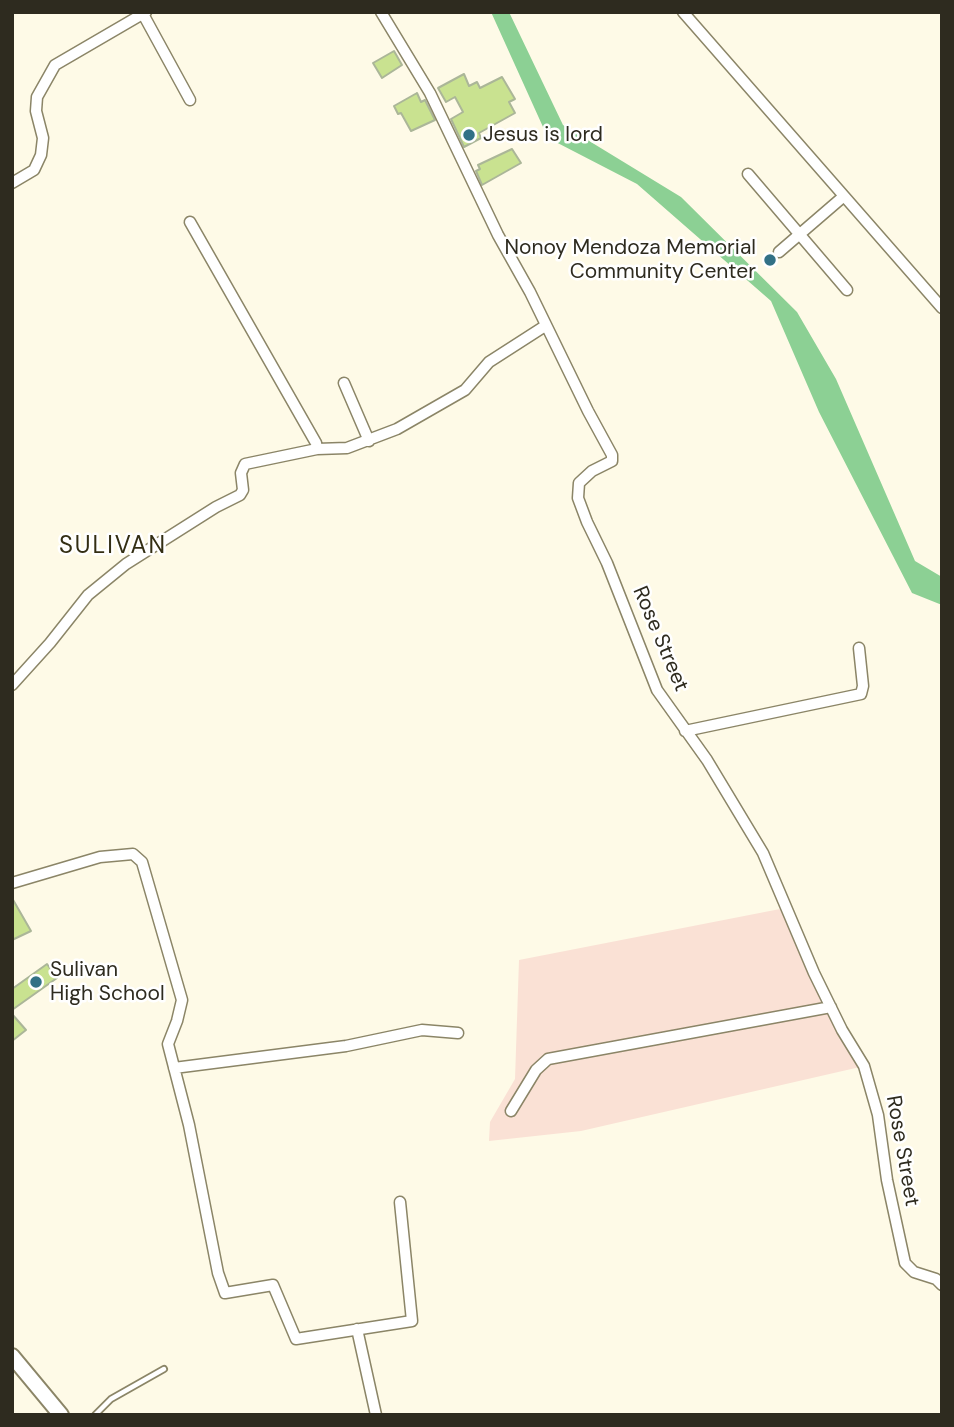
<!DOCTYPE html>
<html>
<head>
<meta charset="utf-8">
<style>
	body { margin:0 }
	#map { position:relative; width:954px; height:1427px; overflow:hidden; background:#fefae7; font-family:"DM Sans",sans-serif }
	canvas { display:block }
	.frame { position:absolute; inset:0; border:14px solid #2e2b1f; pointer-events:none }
</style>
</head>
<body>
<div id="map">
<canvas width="954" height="1427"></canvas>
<div class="frame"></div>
</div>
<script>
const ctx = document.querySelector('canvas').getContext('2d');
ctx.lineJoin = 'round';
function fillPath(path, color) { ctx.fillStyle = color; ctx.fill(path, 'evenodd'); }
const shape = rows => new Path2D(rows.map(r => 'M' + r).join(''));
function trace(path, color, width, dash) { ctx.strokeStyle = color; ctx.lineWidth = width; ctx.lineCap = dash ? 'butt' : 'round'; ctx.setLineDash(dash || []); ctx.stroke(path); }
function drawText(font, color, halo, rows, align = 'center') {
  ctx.font = font + ' "DM Sans",sans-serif'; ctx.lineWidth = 5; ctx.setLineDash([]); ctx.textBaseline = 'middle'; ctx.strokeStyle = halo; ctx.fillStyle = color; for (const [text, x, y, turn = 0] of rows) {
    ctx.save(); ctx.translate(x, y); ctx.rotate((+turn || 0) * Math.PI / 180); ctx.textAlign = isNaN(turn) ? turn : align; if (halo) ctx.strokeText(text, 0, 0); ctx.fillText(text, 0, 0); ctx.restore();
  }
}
const green = shape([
	[780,909,824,1003,548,1055,533,1067,506,1111,514,1114,539,1073,551,1064,829,1012,860,1067,581,1131,489,1141,490,1122,515,1079,519,960]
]);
const water = shape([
	[491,12,509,12,563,125,681,197,797,312,836,379,915,561,942,577,942,605,912,593,819,412,771,301,637,184,548,138]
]);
const building = shape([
	[394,51,402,65,382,78,373,63,394,51],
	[464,74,469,86,477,82,480,88,502,77,515,99,509,102,515,113,479,133,481,138,464,147,451,119,463,112,455,97,446,102,438,88,464,74],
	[417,93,421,102,425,100,435,120,411,131,401,113,398,114,394,106,417,93],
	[512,149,521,163,482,185,476,171,480,169,478,165,512,149],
	[12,898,31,931,12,940,12,898],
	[47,964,57,978,12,1010,12,989,47,964],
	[12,1014,26,1030,12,1041,12,1014]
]);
const lane = shape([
	[95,1415,111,1399,164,1369]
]);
const street = shape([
	[381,12,430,93,498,235,530,292,588,411,612,455,612,461,592,471,579,483,578,498,587,522,607,563,657,690,707,760,763,853,814,973,842,1030,864,1066,878,1115,887,1180,905,1263,914,1272,936,1279,942,1285],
	[683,12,942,308],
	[143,14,190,100],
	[748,174,847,290],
	[12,183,34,170,41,155,43,138,36,111,37,97,55,65,146,12],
	[190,222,316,443,317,449],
	[779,252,844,196],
	[344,383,369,441],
	[12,685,50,643,88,595,126,564,216,507,240,495,243,490,241,473,245,464,317,449,347,448,397,429,465,390,489,362,545,326],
	[685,731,861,694,863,686,859,648],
	[12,883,100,857,133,854,142,862,182,1000,177,1021,168,1044,189,1125,218,1273,225,1293,273,1285,296,1339,412,1321,400,1202],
	[174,1068,346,1046,422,1030,458,1033],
	[511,1111,536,1070,548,1059,831,1007],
	[357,1329,376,1415]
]);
const secondary = shape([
	[12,1356,61,1415]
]);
const markers = [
	[469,135,7,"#327186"],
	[770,260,7,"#327186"],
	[36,982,7,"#327186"]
];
const poiNames = [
	["Jesus is lord",483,135],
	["Nonoy Mendoza Memorial",756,248,"right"],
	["Community Center",756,272,"right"],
	["Sulivan",50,970],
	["High School",50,994]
];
const streetNames = [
	["Rose Street",660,639,67],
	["Rose Street",902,1151,80]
];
const quarterNames = [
	["SULIVAN",113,547]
];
fillPath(green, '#fae1d5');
fillPath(water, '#8cd094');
fillPath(building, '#c9e290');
trace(building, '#abb698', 2);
trace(lane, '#8b8567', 8);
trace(street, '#8b8567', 13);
trace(secondary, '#8b8567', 18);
trace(lane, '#fff', 4.5);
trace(street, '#fff', 10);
trace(secondary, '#fff', 14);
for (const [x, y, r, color] of markers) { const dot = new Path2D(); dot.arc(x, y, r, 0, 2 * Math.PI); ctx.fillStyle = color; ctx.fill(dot); trace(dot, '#fff', 2.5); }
drawText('21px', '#2e2b1f', '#fff', poiNames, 'left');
drawText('21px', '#2e2b1f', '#fff', streetNames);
ctx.letterSpacing = '2px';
drawText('24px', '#332e13', '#fff', quarterNames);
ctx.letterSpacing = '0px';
</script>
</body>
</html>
